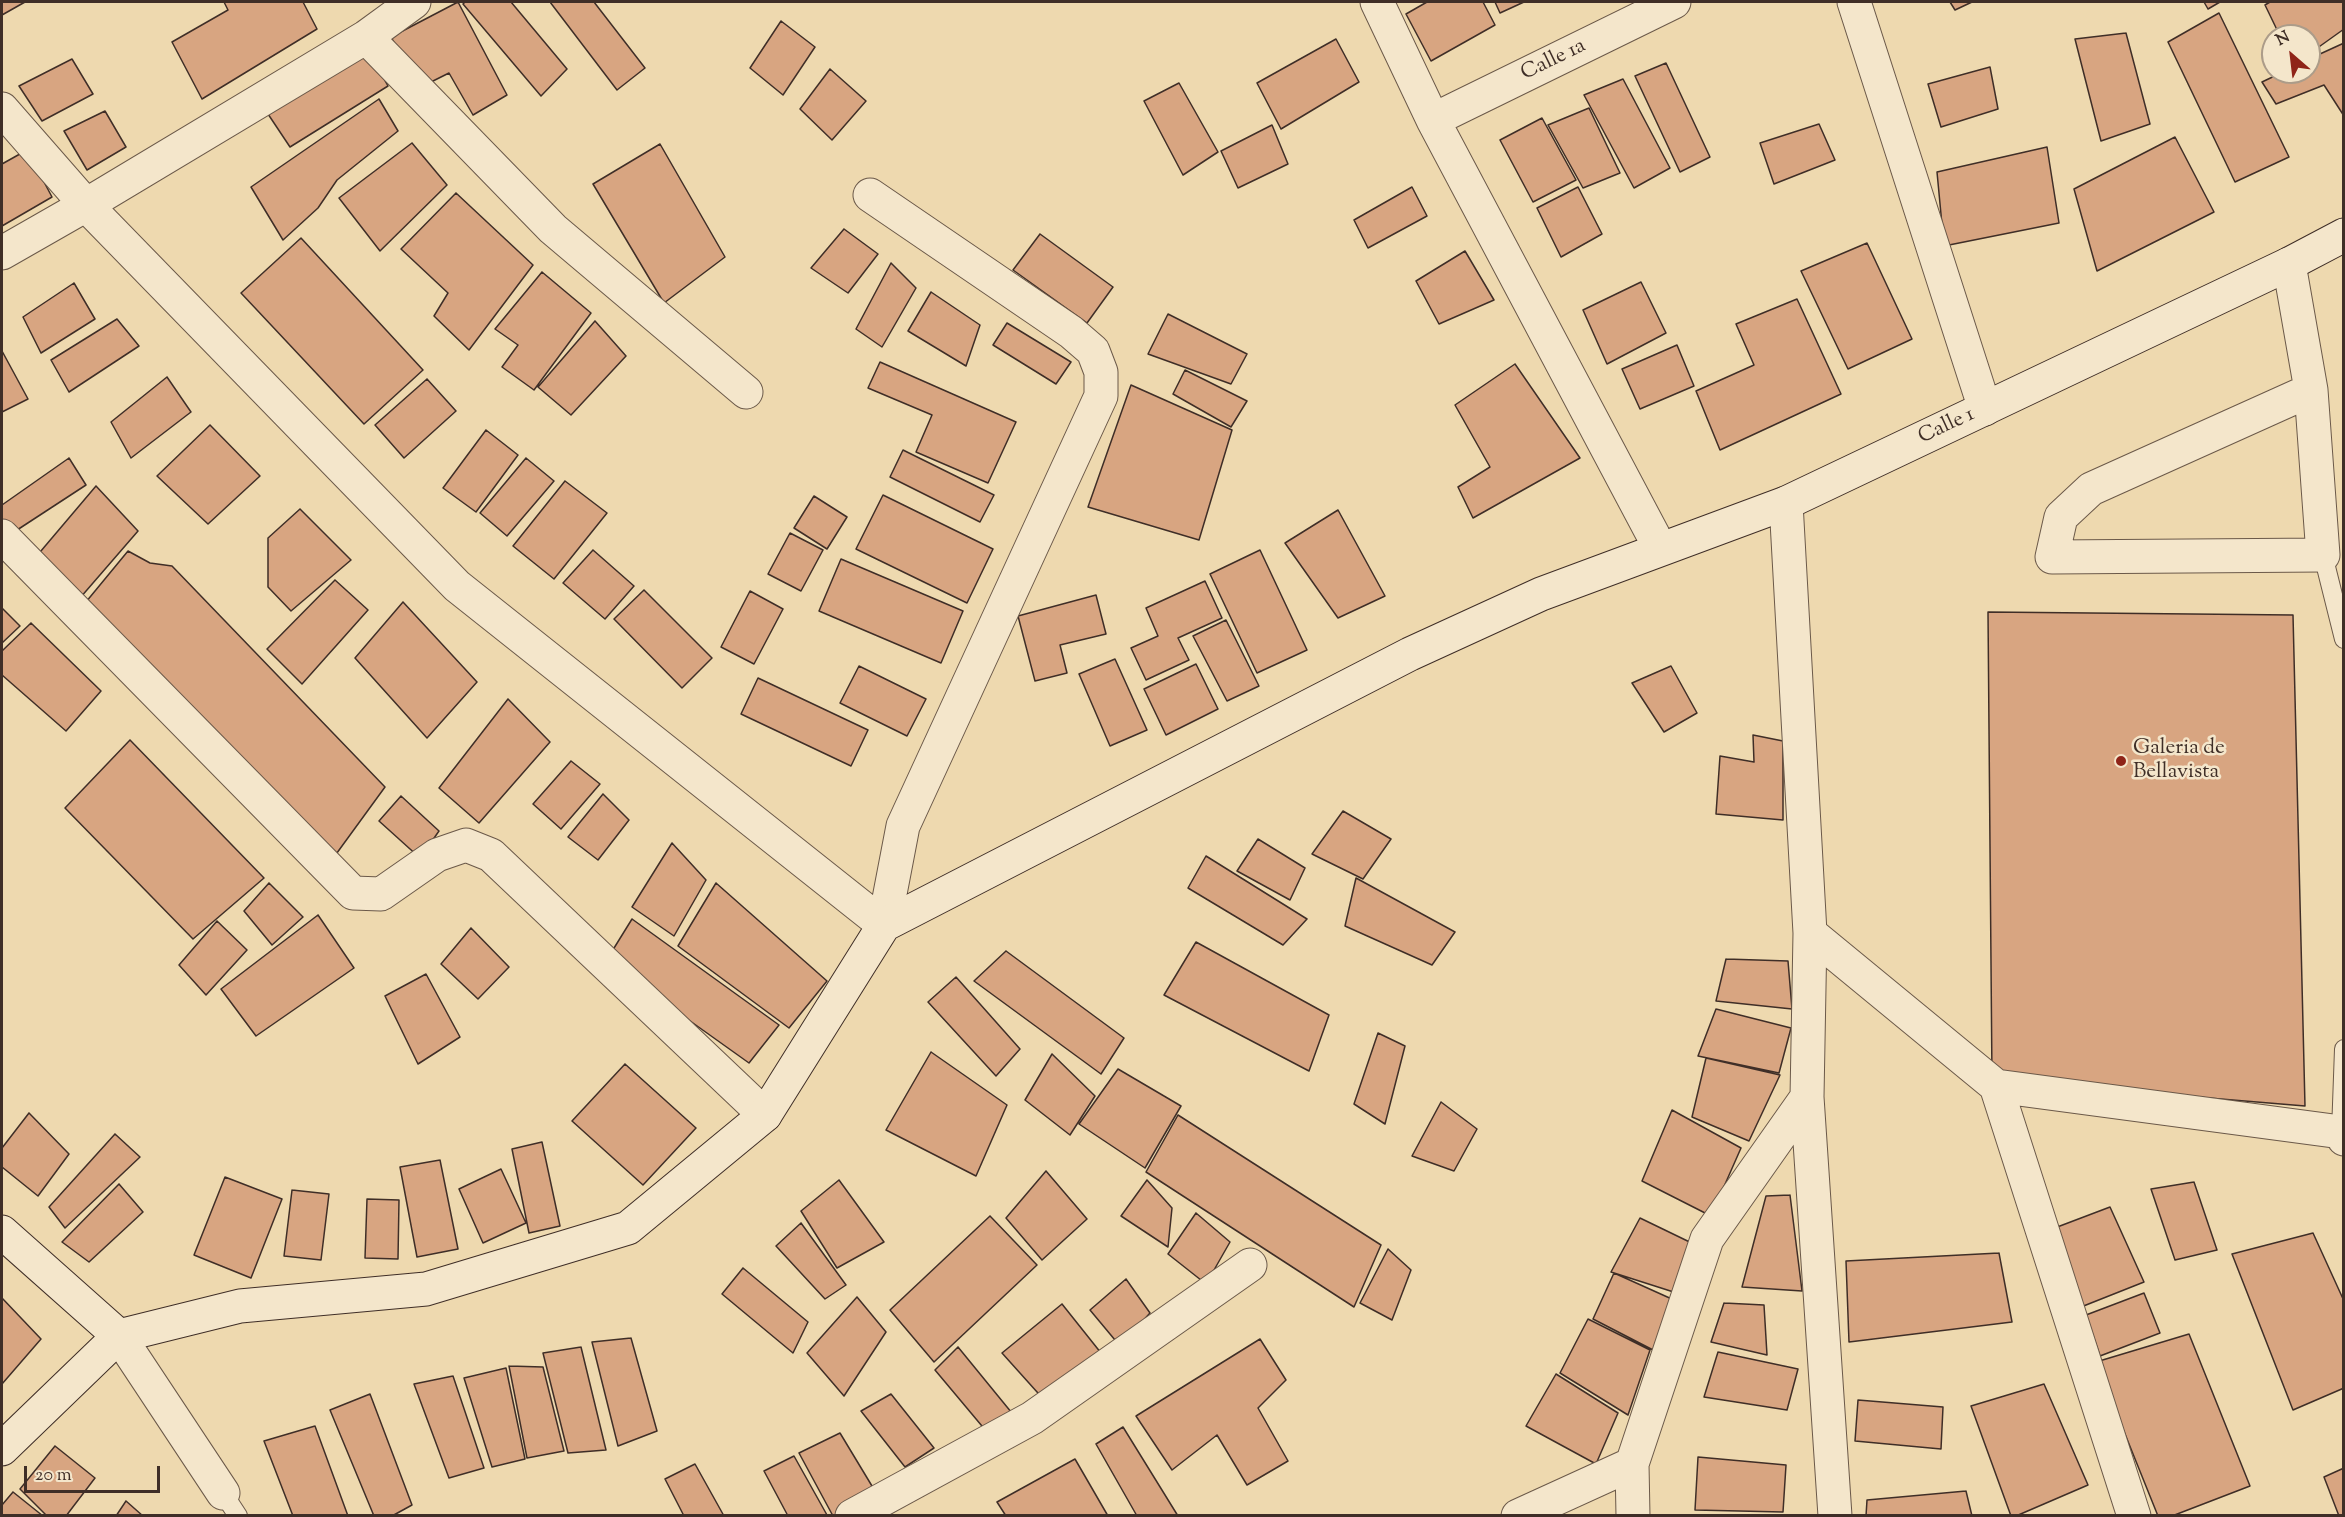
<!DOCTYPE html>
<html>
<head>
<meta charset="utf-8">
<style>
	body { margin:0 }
	#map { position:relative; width:2345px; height:1517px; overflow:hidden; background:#eed9af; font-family:"Sorts Mill Goudy",serif }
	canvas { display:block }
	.frame { position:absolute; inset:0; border:3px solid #3f2e27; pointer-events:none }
	.north { position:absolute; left:2261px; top:24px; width:60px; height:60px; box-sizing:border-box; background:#f4e6cb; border:2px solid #ac9c89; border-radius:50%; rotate:332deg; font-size:16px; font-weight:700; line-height:24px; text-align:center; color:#3f2e27 }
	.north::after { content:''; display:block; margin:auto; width:21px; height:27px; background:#8f2418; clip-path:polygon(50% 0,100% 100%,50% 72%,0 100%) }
	.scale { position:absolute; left:24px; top:1466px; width:136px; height:27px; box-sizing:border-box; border:3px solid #3f2e27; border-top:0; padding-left:8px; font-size:18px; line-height:21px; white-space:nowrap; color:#3f2e27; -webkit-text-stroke:4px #f4e6cb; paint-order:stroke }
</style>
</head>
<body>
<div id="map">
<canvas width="2345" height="1517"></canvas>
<div class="frame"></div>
<div class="north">N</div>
<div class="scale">20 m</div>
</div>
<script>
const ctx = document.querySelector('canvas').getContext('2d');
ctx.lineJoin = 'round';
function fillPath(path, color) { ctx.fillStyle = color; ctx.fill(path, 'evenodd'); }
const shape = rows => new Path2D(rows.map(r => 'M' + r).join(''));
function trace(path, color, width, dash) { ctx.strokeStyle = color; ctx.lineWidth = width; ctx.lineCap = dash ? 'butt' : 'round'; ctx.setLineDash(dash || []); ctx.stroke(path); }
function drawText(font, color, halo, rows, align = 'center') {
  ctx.font = font + ' "Sorts Mill Goudy",serif'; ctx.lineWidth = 5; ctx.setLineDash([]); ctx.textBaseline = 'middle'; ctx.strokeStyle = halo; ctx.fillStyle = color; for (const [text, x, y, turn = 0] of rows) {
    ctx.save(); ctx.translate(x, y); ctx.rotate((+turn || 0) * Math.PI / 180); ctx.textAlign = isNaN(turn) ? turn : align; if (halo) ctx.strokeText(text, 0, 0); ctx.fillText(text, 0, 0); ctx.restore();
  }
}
const building = shape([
	[2,2,25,2,2,15,2,2],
	[224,2,303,2,317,29,202,99,172,42,228,10,224,2],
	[458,2,507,95,473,115,449,73,419,88,391,37,458,2],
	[465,2,511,2,567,69,541,96,463,4,465,2],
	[550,2,594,2,645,68,617,90,550,2],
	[1427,2,1483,2,1495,25,1431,61,1406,14,1427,2],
	[1495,2,1524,2,1500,13,1495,2],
	[1950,2,1972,2,1955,10,1950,2],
	[2204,2,2220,2,2208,9,2204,2],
	[2270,2,2344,2,2344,29,2309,54,2309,36,2280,36,2265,5,2270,2],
	[2219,13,2289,157,2235,182,2168,42,2219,13],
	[781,21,815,47,783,95,750,68,781,21],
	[2126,33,2150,124,2101,141,2075,39,2126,33],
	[1336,39,1359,82,1281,129,1257,83,1336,39],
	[362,40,388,86,290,147,262,105,362,40],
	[2344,43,2344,116,2324,85,2276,104,2262,82,2283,72,2309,72,2309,59,2344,43],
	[72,59,93,94,42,121,19,86,72,59],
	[1666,63,1710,157,1680,172,1635,76,1666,63],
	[1990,67,1998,109,1941,127,1928,84,1990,67],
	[830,69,866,101,832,140,800,109,830,69],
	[1623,79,1670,168,1634,188,1584,95,1623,79],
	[1179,83,1218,152,1183,175,1144,101,1179,83],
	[379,99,398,131,337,180,318,208,283,240,251,187,379,99],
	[1589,108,1620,173,1583,188,1548,125,1589,108],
	[105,111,126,147,87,170,64,131,105,111],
	[1542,118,1576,180,1533,202,1500,140,1542,118],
	[1819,124,1835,160,1774,184,1760,143,1819,124],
	[1272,125,1288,164,1238,188,1221,151,1272,125],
	[2175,137,2214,212,2097,271,2074,189,2175,137],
	[412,143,447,185,380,251,339,198,412,143],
	[660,144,725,257,664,303,593,184,660,144],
	[2047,147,2059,223,1944,246,1937,172,2047,147],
	[27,150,52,197,2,226,2,164,27,150],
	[1412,187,1427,216,1368,248,1354,220,1412,187],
	[1578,187,1602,234,1561,257,1537,208,1578,187],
	[456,193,533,265,469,350,434,316,448,293,401,249,456,193],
	[844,229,878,254,848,293,811,268,844,229],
	[1040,234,1113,287,1087,323,1013,270,1040,234],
	[301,238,423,370,364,424,241,293,301,238],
	[1867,243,1912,339,1848,369,1801,271,1867,243],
	[1465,251,1494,300,1439,324,1416,281,1465,251],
	[891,263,916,288,882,347,856,329,891,263],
	[542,272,591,313,534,390,502,367,518,345,495,329,542,272],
	[1641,282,1666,333,1607,364,1583,310,1641,282],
	[74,283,95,319,41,353,23,317,74,283],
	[931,292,980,325,966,366,908,331,931,292],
	[1797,299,1841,394,1720,450,1696,391,1754,365,1736,324,1797,299],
	[1168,314,1247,354,1231,384,1148,354,1168,314],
	[117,319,139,346,69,392,51,360,117,319],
	[595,321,626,356,571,415,538,387,595,321],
	[1007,323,1071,362,1056,384,993,345,1007,323],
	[1677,345,1694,386,1640,409,1622,369,1677,345],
	[2,351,28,399,2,412,2,351],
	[880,362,1016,422,988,483,916,452,932,415,868,388,880,362],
	[1515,364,1580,458,1473,518,1458,487,1490,467,1455,405,1515,364],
	[1185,370,1247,401,1231,427,1173,394,1185,370],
	[167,377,191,412,131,458,111,422,167,377],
	[427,379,456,411,404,458,375,425,427,379],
	[1131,385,1232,430,1199,540,1088,507,1131,385],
	[210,425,260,476,208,524,157,476,210,425],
	[486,430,518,455,476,512,443,488,486,430],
	[903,450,994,495,980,522,890,477,903,450],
	[69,458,86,485,14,532,2,519,2,505,69,458],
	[526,458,554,481,507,536,480,513,526,458],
	[565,481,607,513,554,579,513,546,565,481],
	[96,486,138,531,80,598,35,558,96,486],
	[883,495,993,549,967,603,856,549,883,495],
	[814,496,847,517,827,549,794,528,814,496],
	[300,509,351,560,291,611,268,587,268,538,300,509],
	[1338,510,1385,596,1338,618,1285,543,1338,510],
	[790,533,823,550,801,591,768,574,790,533],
	[593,550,634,586,605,619,563,583,593,550],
	[1260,550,1307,650,1257,673,1210,574,1260,550],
	[128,551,150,563,172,566,385,787,334,857,81,608,128,551],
	[841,559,963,611,941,663,819,611,841,559],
	[335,580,368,610,302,684,267,649,335,580],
	[1205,581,1222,618,1178,638,1189,660,1146,680,1131,648,1158,636,1146,608,1205,581],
	[644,590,712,658,682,688,614,619,644,590],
	[750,591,783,609,754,664,721,647,750,591],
	[1096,595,1106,634,1060,645,1067,673,1035,681,1018,616,1096,595],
	[403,602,477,682,427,738,355,658,403,602],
	[2,608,20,626,2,643,2,608],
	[1988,612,2293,615,2305,1106,1992,1080,1988,612],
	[1226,620,1259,686,1227,701,1193,636,1226,620],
	[31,623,101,691,66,731,2,675,2,651,31,623],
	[1115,659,1147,730,1110,746,1079,674,1115,659],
	[1196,664,1218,709,1166,735,1144,689,1196,664],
	[859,666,926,699,907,736,840,703,859,666],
	[1671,666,1697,713,1664,732,1632,683,1671,666],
	[758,678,868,730,851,766,741,714,758,678],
	[508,699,550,742,479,823,439,788,508,699],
	[1753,735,1783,741,1783,820,1716,814,1720,756,1754,762,1753,735],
	[130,740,264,878,193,939,65,808,130,740],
	[571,761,600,784,561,829,533,804,571,761],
	[603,794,629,820,598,860,568,837,603,794],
	[401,796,439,831,420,858,379,821,401,796],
	[1343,811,1391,839,1363,879,1312,854,1343,811],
	[1258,839,1305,868,1290,900,1237,871,1258,839],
	[672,843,706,880,674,936,632,907,672,843],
	[1206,856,1307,919,1283,945,1188,888,1206,856],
	[1356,878,1455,932,1432,965,1345,926,1356,878],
	[269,883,303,917,272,945,244,911,269,883],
	[716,883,827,981,789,1028,678,946,716,883],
	[318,915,354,968,256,1036,221,989,318,915],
	[632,919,779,1025,749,1063,606,961,632,919],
	[217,921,247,950,206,995,179,965,217,921],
	[471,928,509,967,478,999,441,964,471,928],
	[1196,942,1329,1015,1309,1071,1164,995,1196,942],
	[1006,951,1124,1038,1101,1074,974,981,1006,951],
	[1726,959,1788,961,1792,1009,1716,1001,1726,959],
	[426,974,460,1037,418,1064,385,996,426,974],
	[956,977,1020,1049,996,1076,928,1002,956,977],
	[1716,1009,1791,1028,1779,1073,1698,1056,1716,1009],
	[1378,1033,1405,1046,1385,1124,1354,1104,1378,1033],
	[931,1052,1007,1105,976,1176,886,1130,931,1052],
	[1052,1054,1095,1096,1070,1135,1025,1100,1052,1054],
	[1706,1058,1780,1075,1749,1141,1692,1117,1706,1058],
	[625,1064,696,1128,643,1185,572,1121,625,1064],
	[1118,1069,1181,1106,1145,1168,1079,1124,1118,1069],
	[1441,1102,1477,1129,1454,1171,1412,1156,1441,1102],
	[1672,1110,1741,1148,1711,1216,1642,1181,1672,1110],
	[29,1113,69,1154,38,1196,2,1167,2,1148,29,1113],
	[1178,1115,1381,1245,1354,1307,1146,1172,1178,1115],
	[115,1134,140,1157,65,1228,49,1207,115,1134],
	[542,1142,560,1226,529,1233,512,1149,542,1142],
	[440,1160,458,1249,417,1257,400,1167,440,1160],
	[501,1169,526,1223,483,1243,459,1189,501,1169],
	[1046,1171,1087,1219,1042,1260,1006,1218,1046,1171],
	[225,1177,282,1199,251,1278,194,1255,225,1177],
	[839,1180,884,1242,837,1268,801,1211,839,1180],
	[1147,1180,1172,1208,1168,1247,1121,1216,1147,1180],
	[2194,1182,2217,1250,2175,1260,2151,1189,2194,1182],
	[119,1184,143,1212,89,1262,62,1242,119,1184],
	[292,1190,329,1194,321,1260,284,1256,292,1190],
	[1790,1195,1802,1291,1742,1287,1766,1196,1790,1195],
	[367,1199,399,1200,398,1259,365,1258,367,1199],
	[2110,1207,2144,1282,2081,1307,2052,1229,2110,1207],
	[1196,1213,1230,1242,1206,1284,1168,1254,1196,1213],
	[990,1216,1037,1265,934,1362,890,1310,990,1216],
	[1640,1218,1702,1248,1683,1295,1611,1272,1640,1218],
	[801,1223,846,1285,825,1299,776,1246,801,1223],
	[2313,1233,2344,1301,2344,1388,2293,1410,2232,1254,2313,1233],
	[1388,1249,1411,1270,1392,1320,1360,1303,1388,1249],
	[1999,1253,2012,1322,1849,1342,1846,1261,1999,1253],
	[743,1268,808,1322,793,1353,722,1294,743,1268],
	[1614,1273,1674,1300,1655,1351,1593,1319,1614,1273],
	[1126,1279,1150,1313,1120,1346,1090,1310,1126,1279],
	[2144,1293,2160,1333,2100,1356,2086,1315,2144,1293],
	[857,1297,886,1332,844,1396,807,1353,857,1297],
	[2,1298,41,1339,2,1384,2,1298],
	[1724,1303,1764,1305,1767,1355,1711,1342,1724,1303],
	[1062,1304,1105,1358,1046,1402,1002,1353,1062,1304],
	[1588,1319,1650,1350,1628,1415,1560,1373,1588,1319],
	[2189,1334,2250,1486,2172,1516,2158,1516,2096,1362,2189,1334],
	[631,1338,657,1431,618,1446,592,1342,631,1338],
	[1260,1339,1286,1380,1258,1408,1288,1461,1247,1485,1217,1435,1172,1470,1136,1416,1260,1339],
	[581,1347,606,1450,568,1453,543,1353,581,1347],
	[958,1347,1016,1418,992,1438,935,1370,958,1347],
	[1718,1352,1798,1369,1787,1410,1704,1397,1718,1352],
	[509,1366,543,1367,564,1451,527,1458,509,1366],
	[506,1368,525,1459,492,1467,464,1378,506,1368],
	[1556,1374,1618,1413,1596,1464,1526,1426,1556,1374],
	[453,1376,484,1468,449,1478,414,1384,453,1376],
	[2044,1384,2088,1485,2016,1516,2011,1516,1971,1406,2044,1384],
	[370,1394,412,1505,392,1516,374,1516,330,1410,370,1394],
	[891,1394,934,1448,905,1467,861,1411,891,1394],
	[1858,1400,1943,1407,1941,1449,1855,1441,1858,1400],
	[315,1426,348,1516,293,1516,264,1441,315,1426],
	[1123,1427,1178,1516,1137,1516,1096,1444,1123,1427],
	[840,1433,875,1491,833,1516,799,1453,840,1433],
	[55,1446,95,1478,66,1516,47,1516,20,1489,55,1446],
	[794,1456,827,1515,827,1516,788,1516,764,1471,794,1456],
	[1698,1457,1786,1465,1783,1512,1695,1510,1698,1457],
	[1075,1459,1108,1516,1006,1516,997,1502,1075,1459],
	[695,1464,724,1516,684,1516,665,1479,695,1464],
	[2344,1468,2344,1516,2339,1516,2324,1477,2344,1468],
	[1966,1491,1972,1516,1866,1516,1867,1500,1966,1491],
	[13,1492,43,1516,2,1516,2,1505,13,1492],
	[126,1501,143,1516,116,1516,126,1501]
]);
const service = shape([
	[2323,555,2344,639],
	[2341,1132,2344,1049],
	[223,1493,238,1516]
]);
const minor = shape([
	[1377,2,1433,120,1660,548],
	[1854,2,1985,409],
	[366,37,553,229,746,392],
	[2,109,86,205,457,586,884,925,903,826,1101,396,1101,372,1093,351,1071,332,870,195],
	[1433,120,1674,2],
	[2,253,86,205,366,37,414,2],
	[2289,264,2311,390,2323,555,2052,557,2061,517,2091,489,2311,390],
	[1786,503,1810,933,1807,1097,1835,1516],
	[2,536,353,893,381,894,437,855,466,845,491,855,765,1115],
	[1810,933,1996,1086,2134,1516],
	[1996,1086,2341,1132,2344,1139],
	[119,1336,223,1493],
	[852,1516,1032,1418,1250,1265],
	[1518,1516,1632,1464],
	[1633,1516,1632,1464,1707,1239,1807,1097]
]);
const secondary = shape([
	[2,1232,119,1336],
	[2,1449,119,1336,240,1306,426,1289,628,1228,765,1115,884,925,1410,654,1541,594,1786,503,2289,264,2344,235]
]);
const markers = [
	[2121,761,6,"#8f2418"]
];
const streetNames = [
	["Calle 1a",1554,61,-26],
	["Calle 1",1947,427,-25]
];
const poiNames = [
	["Galeria de",2133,749],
	["Bellavista",2133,773]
];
fillPath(building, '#d8a581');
trace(building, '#3f2e27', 1.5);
trace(service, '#6b5949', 20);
trace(minor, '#6b5949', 35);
trace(secondary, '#3f2e27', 35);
trace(service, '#f4e6cb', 18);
trace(minor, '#f4e6cb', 33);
trace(secondary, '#f4e6cb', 33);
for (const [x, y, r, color] of markers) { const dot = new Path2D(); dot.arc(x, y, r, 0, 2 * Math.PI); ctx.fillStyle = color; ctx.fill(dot); trace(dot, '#f4e6cb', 2); }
drawText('21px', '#3f2e27', '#f4e6cb', streetNames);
drawText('21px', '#3f2e27', '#f4e6cb', poiNames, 'left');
</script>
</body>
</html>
